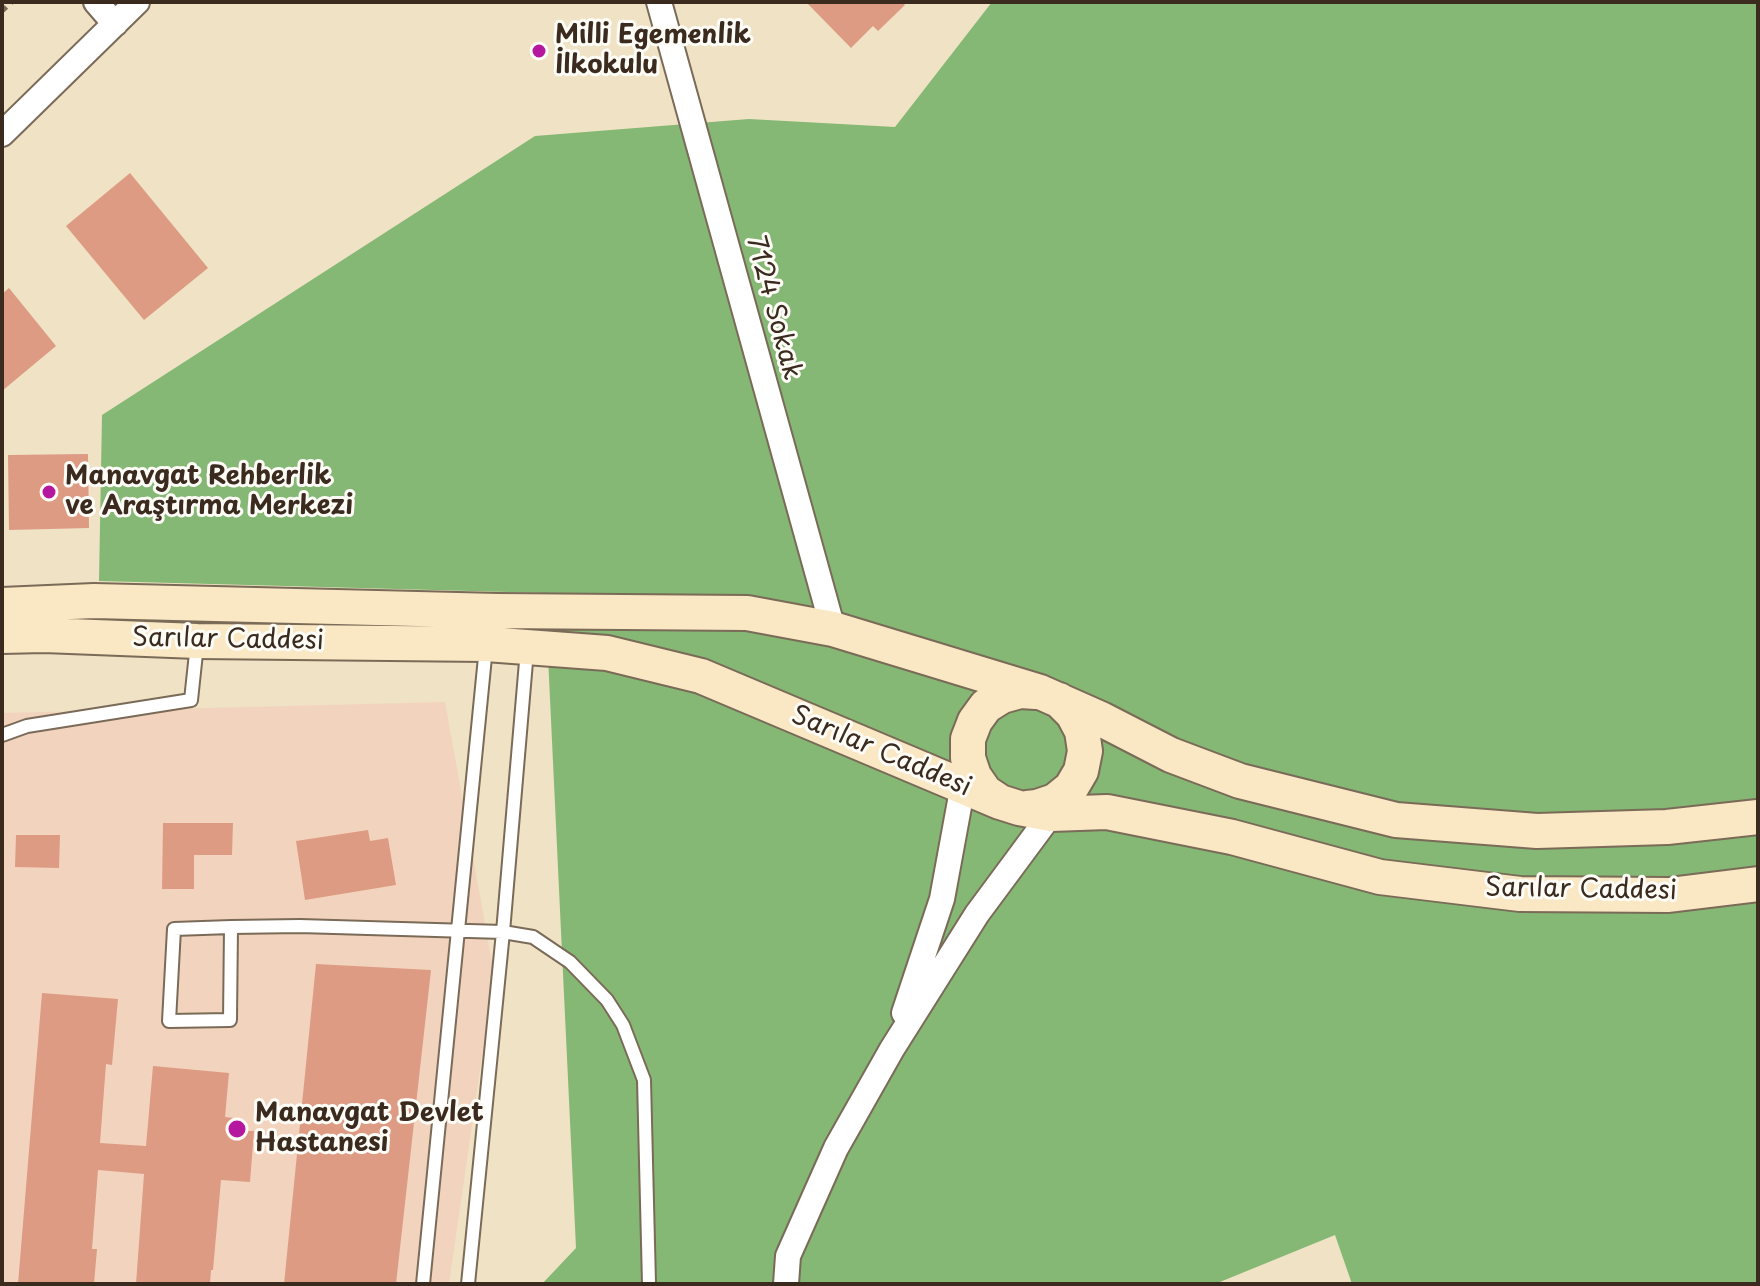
<!DOCTYPE html>
<html>
<head>
<meta charset="utf-8">
<style>
	body { margin:0 }
	#map { position:relative; width:1760px; height:1286px; overflow:hidden; background:#f0e2c4; font-family:"Playpen Sans",sans-serif }
	canvas { display:block }
	.frame { position:absolute; inset:0; border:4px solid #3b2a1e; pointer-events:none }
</style>
</head>
<body>
<div id="map">
<canvas width="1760" height="1286"></canvas>
<div class="frame"></div>
</div>
<script>
const ctx = document.querySelector('canvas').getContext('2d');
ctx.lineJoin = 'round';
function fillPath(path, color) { ctx.fillStyle = color; ctx.fill(path, 'evenodd'); }
const shape = rows => new Path2D(rows.map(r => 'M' + r).join(''));
function trace(path, color, width, dash) { ctx.strokeStyle = color; ctx.lineWidth = width; ctx.lineCap = dash ? 'butt' : 'round'; ctx.setLineDash(dash || []); ctx.stroke(path); }
function drawText(font, color, halo, rows, align = 'center') {
  ctx.font = font + ' "Playpen Sans",sans-serif'; ctx.lineWidth = 6; ctx.setLineDash([]); ctx.textBaseline = 'middle'; ctx.strokeStyle = halo; ctx.fillStyle = color; for (const [text, x, y, turn = 0] of rows) {
    ctx.save(); ctx.translate(x, y); ctx.rotate((+turn || 0) * Math.PI / 180); ctx.textAlign = isNaN(turn) ? turn : align; if (halo) ctx.strokeText(text, 0, 0); ctx.fillText(text, 0, 0); ctx.restore();
  }
}
const built = shape([
	[445,702,494,973,449,1284,2,1284,2,713]
]);
const forest = shape([
	[992,2,1758,2,1758,1284,1352,1284,1335,1235,1215,1284,542,1284,576,1248,545,593,99,581,102,415,535,136,749,119,895,127]
]);
const building = shape([
	[806,2,902,2,905,5,878,31,873,26,851,48],
	[130,173,208,268,144,320,66,226],
	[9,288,56,346,2,391,2,294],
	[88,454,89,528,9,530,8,455],
	[163,823,233,823,232,855,194,855,194,889,162,889],
	[368,830,370,841,388,838,396,885,305,900,296,841],
	[16,835,60,835,59,868,15,867],
	[316,964,431,970,396,1284,284,1284],
	[42,993,118,999,112,1065,106,1064,100,1143,146,1146,153,1066,229,1073,225,1117,243,1119,242,1131,254,1131,250,1182,221,1180,213,1270,211,1270,210,1284,136,1284,144,1174,98,1170,92,1249,97,1249,94,1284,18,1284]
]);
const path = shape([
	[2,11,12,2]
]);
const lane = shape([
	[2,735,27,726,191,700,197,644],
	[231,927,230,1020,169,1021,174,929,231,927,300,926,503,932,533,937,570,962,607,1000,623,1025,644,1080,649,1284],
	[423,1284,486,647],
	[468,1284,503,932,527,650]
]);
const street = shape([
	[96,2,115,24],
	[659,2,833,629],
	[2,134,137,2],
	[904,1013,942,899,965,774],
	[786,1284,788,1256,836,1148,892,1049,977,914,1057,806]
]);
const secondary = shape([
	[2,605,94,601,498,611,747,613,833,629,1040,692,1101,719,1171,755,1240,781,1396,820,1537,831,1667,827,1758,817],
	[2,636,44,635,197,641,486,644,607,653,701,676,1000,802,1019,808,1051,814,1107,812,1232,837,1380,877,1520,894,1669,895,1758,884],
	[997,800,985,792,974,776,968,758,968,739,975,721,986,706,1002,696,1020,691,1036,692],
	[1027,808,1037,807,1055,801,1071,788,1081,771,1085,751,1082,731,1073,714,1059,700]
]);
const markers = [
	[539,51,8,"#b5179e"],
	[49,492,8,"#b5179e"],
	[237,1129,10,"#b5179e"]
];
const poiNames = [
	["Milli Egemenlik",555,36],
	["İlkokulu",555,66],
	["Manavgat Rehberlik",65,477],
	["ve Araştırma Merkezi",65,507],
	["Manavgat Devlet",255,1114],
	["Hastanesi",255,1144]
];
const streetNames = [
	["7124 Sokak",773,308,75],
	["Sarılar Caddesi",228,640,1],
	["Sarılar Caddesi",881,752,23],
	["Sarılar Caddesi",1581,890,1]
];
fillPath(built, '#f2d4be');
fillPath(forest, '#85b874');
fillPath(building, '#de9b83');
trace(lane, '#7a6a58', 16);
trace(street, '#7a6a58', 28);
trace(secondary, '#7a6a58', 38);
trace(path, '#7a6a58', 5, [6, 6]);
trace(lane, '#fff', 12);
trace(street, '#fff', 24);
trace(secondary, '#fae7c3', 34);
for (const [x, y, r, color] of markers) { const dot = new Path2D(); dot.arc(x, y, r, 0, 2 * Math.PI); ctx.fillStyle = color; ctx.fill(dot); trace(dot, '#fdfcf7', 3); }
drawText('bold 26px', '#3b2a1e', '#fdfcf7', poiNames, 'left');
drawText('26px', '#3b2a1e', '#fdfcf7', streetNames);
</script>
</body>
</html>
